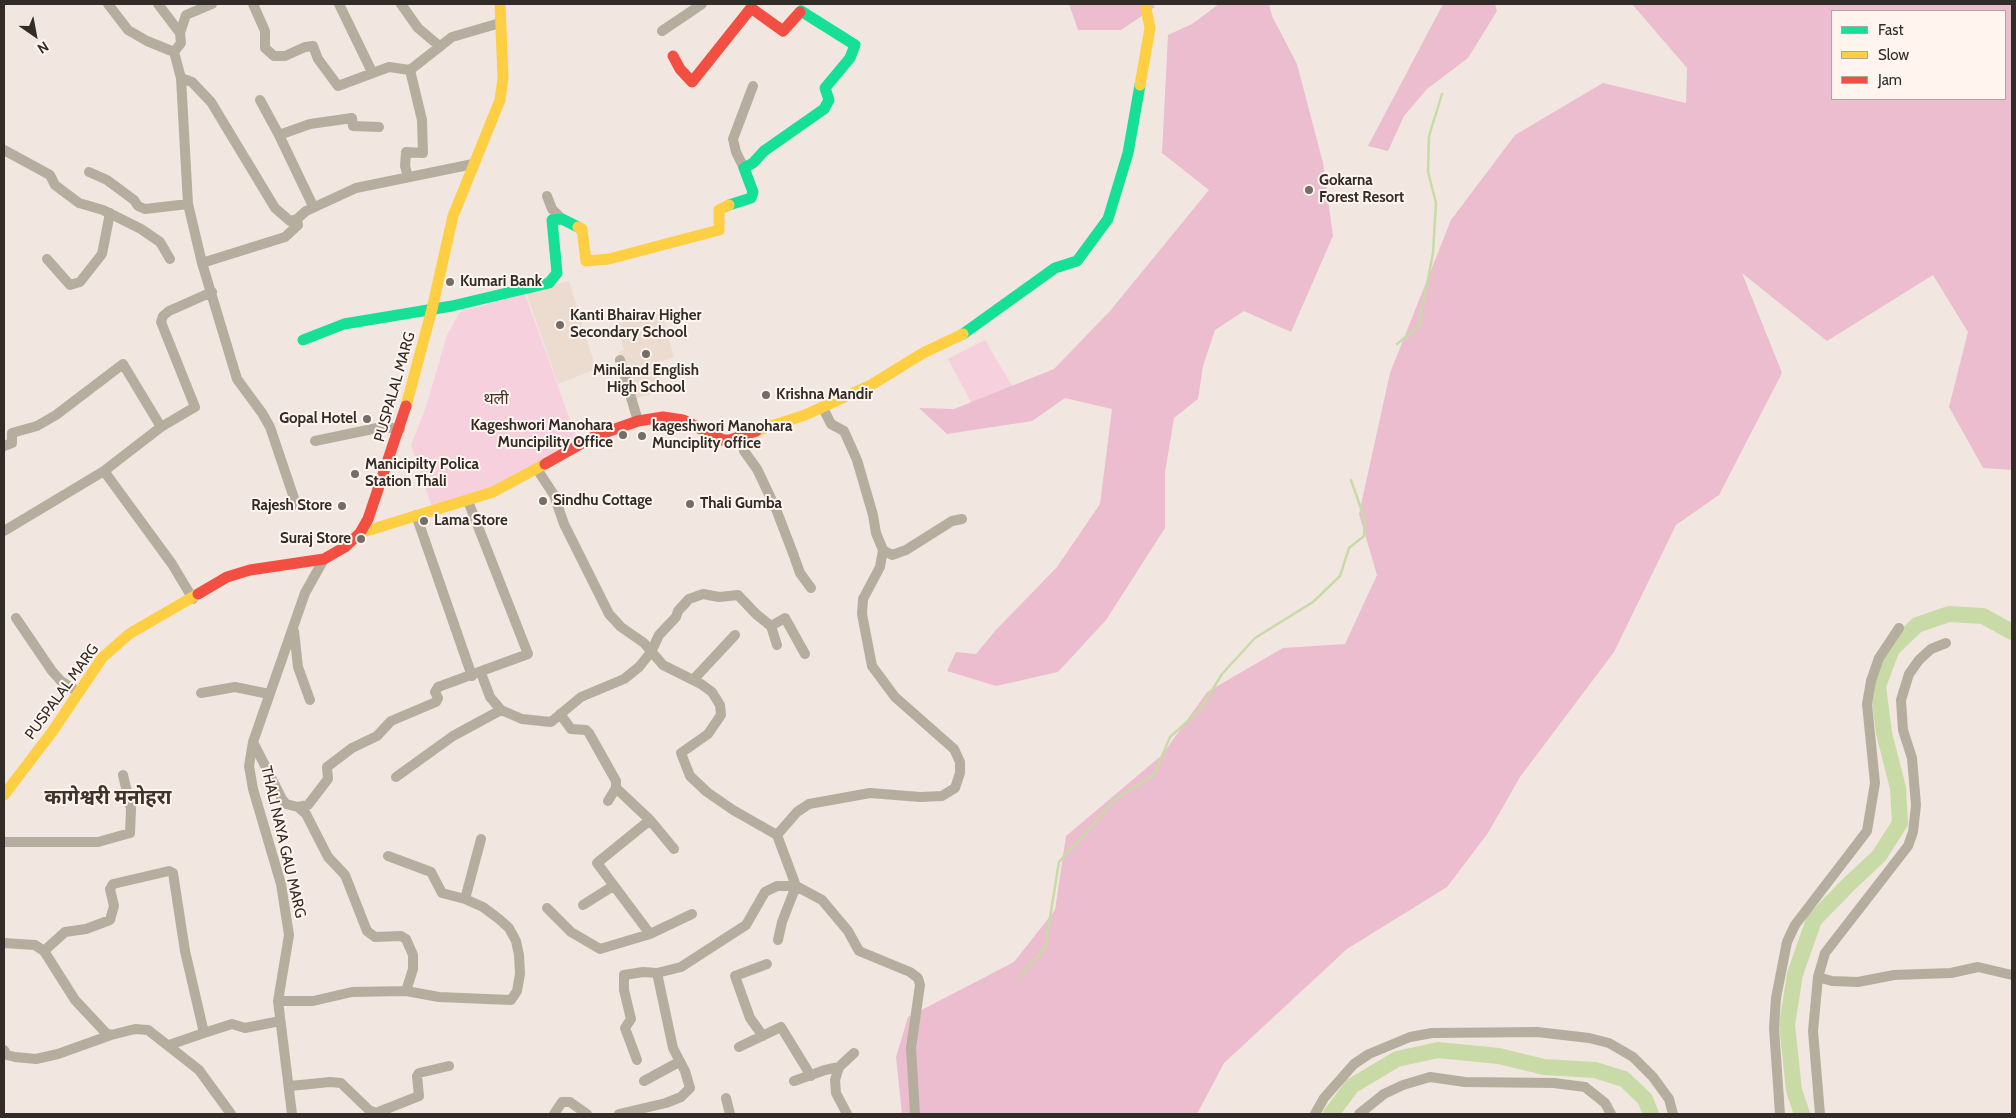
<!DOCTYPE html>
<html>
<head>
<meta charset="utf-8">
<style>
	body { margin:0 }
	#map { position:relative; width:2016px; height:1118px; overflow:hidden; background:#f1e7e0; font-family:Cabin,sans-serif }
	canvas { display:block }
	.frame { position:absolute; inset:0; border:5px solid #322c28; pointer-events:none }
	.legend { position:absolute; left:1831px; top:10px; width:175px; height:90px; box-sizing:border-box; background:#fff5ee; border:1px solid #ada59f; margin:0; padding:6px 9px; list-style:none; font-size:15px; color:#322c28 }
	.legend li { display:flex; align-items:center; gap:10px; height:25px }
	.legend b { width:25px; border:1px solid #ada59f }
	.north { position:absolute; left:10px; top:10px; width:50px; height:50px; -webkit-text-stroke:4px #fff5ee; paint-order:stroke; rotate:147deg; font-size:14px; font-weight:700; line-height:20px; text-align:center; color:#322c28 }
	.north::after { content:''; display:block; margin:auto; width:18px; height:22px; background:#322c28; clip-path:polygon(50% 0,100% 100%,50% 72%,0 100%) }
</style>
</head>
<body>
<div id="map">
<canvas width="2016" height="1118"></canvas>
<div class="frame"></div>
<ul class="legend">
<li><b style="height:6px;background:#16e098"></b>Fast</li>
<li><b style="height:6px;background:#ffcf43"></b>Slow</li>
<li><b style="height:6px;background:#f24e42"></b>Jam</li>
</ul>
<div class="north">N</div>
</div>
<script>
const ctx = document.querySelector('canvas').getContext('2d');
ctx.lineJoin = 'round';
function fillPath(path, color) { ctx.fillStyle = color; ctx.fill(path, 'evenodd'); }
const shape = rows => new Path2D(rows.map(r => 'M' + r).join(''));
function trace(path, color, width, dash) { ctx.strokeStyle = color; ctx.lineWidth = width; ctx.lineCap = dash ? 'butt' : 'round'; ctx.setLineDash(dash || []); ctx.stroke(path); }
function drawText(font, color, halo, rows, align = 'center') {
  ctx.font = font + ' Cabin,"Noto Sans Devanagari",sans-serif'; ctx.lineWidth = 4; ctx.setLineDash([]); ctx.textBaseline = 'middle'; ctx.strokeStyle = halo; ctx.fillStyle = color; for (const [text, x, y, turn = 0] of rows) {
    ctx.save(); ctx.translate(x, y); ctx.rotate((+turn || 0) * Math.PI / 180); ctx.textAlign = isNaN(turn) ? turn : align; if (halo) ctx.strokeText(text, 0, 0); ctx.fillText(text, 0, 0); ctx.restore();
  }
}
const built = shape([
	[569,281,596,369,558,384,526,292],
	[661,310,674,357,656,363,664,390,632,400,619,352,624,350,617,323]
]);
const green = shape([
	[525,294,579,445,472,497,432,507,411,445,426,407,447,335,460,312],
	[985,340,1014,389,972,404,948,359]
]);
const forest = shape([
	[1069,4,1153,4,1155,7,1121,30,1078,30],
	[1219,4,1269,4,1272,16,1297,64,1323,163,1333,236,1291,332,1244,311,1215,330,1203,366,1198,399,1174,418,1165,472,1165,528,1106,620,1058,672,996,686,947,671,956,652,976,654,995,631,1057,567,1100,504,1112,409,1065,398,1032,421,947,434,919,408,954,409,1054,369,1110,311,1209,190,1162,153,1168,35,1192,24],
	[1443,4,1495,4,1497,11,1468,58,1427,89,1404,116,1388,151,1368,146],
	[1632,4,2012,4,2012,470,1983,468,1949,407,1968,332,1933,275,1827,341,1742,273,1782,373,1719,495,1676,525,1614,652,1520,777,1488,833,1447,887,1347,949,1224,1063,1197,1114,902,1114,896,1057,908,1017,1014,962,1055,910,1066,836,1162,755,1207,692,1283,648,1345,644,1377,575,1359,514,1390,373,1451,220,1515,135,1603,83,1686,103,1687,68],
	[1832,11,2005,11,2005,99,1832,99]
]);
const stream = shape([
	[1397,344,1419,326,1433,253,1436,203,1428,172,1429,136,1442,94],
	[1020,977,1045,948,1059,862,1117,798,1154,775,1170,737,1200,710,1222,674,1255,638,1313,602,1340,576,1349,548,1364,536,1365,520,1351,480]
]);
const river = shape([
	[1331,1114,1352,1086,1397,1059,1438,1050,1499,1056,1544,1067,1595,1070,1624,1079,1645,1099,1651,1114],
	[1802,1114,1794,1090,1787,1025,1795,974,1814,920,1849,884,1879,856,1900,823,1898,788,1884,733,1878,686,1892,649,1917,625,1949,614,1983,616,2012,632]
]);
const street = shape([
	[108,4,128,30,147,41,174,52,181,78,188,204,202,263,237,379,262,413,270,427,296,504],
	[158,4,180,33,181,43,174,52],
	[253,4,265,31,265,48,274,56,285,56,305,47,313,46,318,59,338,86,389,67,410,70,422,120,423,153,406,152,405,166,408,177],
	[339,4,372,72],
	[401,4,418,28,437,44],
	[662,31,702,4],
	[180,33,186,15,212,4],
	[410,70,452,37,500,23],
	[181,78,192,82,211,102,275,208,290,221,297,219],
	[260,100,279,135],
	[4,150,50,175,55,185,79,203,103,210,141,229,160,242,170,259],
	[744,168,736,152,733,139,753,86],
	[89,172,107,180,134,200,138,206,145,209,188,204],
	[547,196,552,209,562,219],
	[313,206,279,135,310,124,352,118,353,126,379,127],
	[47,259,70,285,80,282,102,254,110,213],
	[202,263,285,237,298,225,297,219,306,211,356,188,473,164],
	[620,360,638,421],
	[823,408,831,424,844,431,857,460,873,515,876,533,883,550,892,555,906,550,952,521,962,519],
	[741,437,744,451,757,469,776,509,794,556],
	[315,441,382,427,400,429],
	[4,446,12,443,12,433,37,426,56,415,123,364,161,427],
	[537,469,554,495,564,524,609,614,621,627,644,643,663,665,701,684,712,692,720,705,721,715,708,734,681,753,690,776,707,792,733,810,777,835],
	[104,471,172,564,193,599],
	[416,515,472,676],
	[4,531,104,471,161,427,195,407,161,322,163,316,169,311,212,292],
	[883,550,880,567,863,599,862,614,872,666,895,697,954,749,960,762,960,773,955,788,942,796,920,797,870,793,809,804,797,812,777,835,796,886,822,900,848,931,859,951,910,972,918,978,920,985,911,1048,915,1114],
	[795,559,800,573,811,588],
	[16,618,52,671,61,681,78,692],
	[771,626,777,645],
	[294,631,298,667,310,700],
	[481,673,490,697,501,710,522,719,551,722,581,697,624,679,639,667,651,652,659,635,676,617,678,611,689,599,703,594,719,597,738,595,756,614,771,626,785,618,805,654],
	[693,680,735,635],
	[201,693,235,687,269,694],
	[560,714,571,729,586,730,589,733,616,781,616,788,608,801],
	[253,742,282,799,286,804,298,807,306,814,328,857,345,875,367,931,375,937,401,936,406,939,413,955,413,969,406,991,352,992,313,1001,278,1001],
	[396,777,453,736,501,710],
	[616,788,650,820,674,849],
	[298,807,308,805,328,779,327,767,352,748,377,736,391,721,436,702,438,698,435,692,438,687,528,654,468,501],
	[4,842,98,842,130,833,131,809,123,775],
	[388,856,431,872,442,893,465,899,483,907,499,919,509,928,516,941,519,955,520,974,517,991,511,1000,439,997,406,991],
	[465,899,481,839],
	[583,905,613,886],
	[547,908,571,932,600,949,650,934,692,914],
	[650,934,597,863,650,820],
	[4,943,35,945,44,951,75,1000,106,1033,111,1035,135,1029,148,1030,199,1070,231,1114],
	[44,951,65,932,86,929,110,920,114,906,110,889,113,884,169,871,173,873,185,951,204,1033,169,1045],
	[1818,977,1832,981,1858,982,1894,975,1951,973,1978,967,2012,975],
	[204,1033,232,1024,245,1028,280,1021],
	[763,1036,750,1018,735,976,767,964],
	[739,1047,781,1027,811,1076],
	[4,1050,7,1055,15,1057,36,1059,58,1054,111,1035],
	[637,1060,625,1028,631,1019,624,990,624,975,643,972,657,973,681,967,746,925,765,892,777,886,796,886,782,922,778,940],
	[644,1081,679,1062],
	[794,1081,825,1070,839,1067],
	[290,1086,330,1082,341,1083,369,1110,376,1113,419,1096,417,1076,419,1073,449,1066],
	[726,1098,730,1114],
	[292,1114,278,1001,289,935,281,884,253,789,249,766,253,742,305,593,324,559],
	[554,1114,562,1102,570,1102,587,1114],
	[619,1114,666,1103,681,1097,690,1088,685,1071,673,1048,657,973],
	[847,1114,836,1093,835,1080,839,1067,854,1053],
	[1315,1114,1324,1098,1354,1064,1369,1054,1410,1037,1432,1033,1537,1032,1589,1038,1609,1043,1633,1057,1653,1077,1669,1099,1673,1114],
	[1359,1114,1384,1094,1403,1085,1430,1077,1465,1082,1554,1083,1585,1087,1605,1103,1611,1114],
	[1780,1114,1774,1028,1776,998,1787,942,1795,925,1867,831,1875,783,1867,704,1871,681,1879,658,1899,628],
	[1820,1114,1813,1031,1818,977,1825,953,1908,846,1913,832,1916,805,1912,758,1903,730,1901,700,1909,674,1919,660,1931,649,1946,643]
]);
const fast = shape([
	[729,205,751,198,753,192,744,168,753,163,764,151,824,109,829,100,825,88,850,58,855,45,801,11,800,12],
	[963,334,1055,268,1077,261,1108,219,1128,153,1140,85],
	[303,340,344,324,452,306,549,283,557,273,552,220,562,219,578,227]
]);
const slow = shape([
	[1140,85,1150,28,1145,4],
	[578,227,582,229,586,261,609,259,719,230,719,210,729,205],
	[406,406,432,309,453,216,500,100,503,78,500,4],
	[756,431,805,415,871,385,923,353,963,334],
	[360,533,493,492,545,464],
	[4,795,52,732,102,658,129,634,198,594]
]);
const jam = shape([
	[673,56,680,69,692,82,751,8,783,31,800,12],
	[545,464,595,436,638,421,663,417,683,420,723,440,730,440,756,431],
	[198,594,227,577,250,570,324,559,345,547,360,533,368,519,406,406]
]);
const markers = [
	[1309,190,5,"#756d68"],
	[450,282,5,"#756d68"],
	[560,325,5,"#756d68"],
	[646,354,5,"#756d68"],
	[766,395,5,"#756d68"],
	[367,419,5,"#756d68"],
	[623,435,5,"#756d68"],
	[642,436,5,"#756d68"],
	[355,474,5,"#756d68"],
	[543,501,5,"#756d68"],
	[690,504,5,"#756d68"],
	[342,506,5,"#756d68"],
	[424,521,5,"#756d68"],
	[361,539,5,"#756d68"]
];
const poiNames = [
	["Gokarna",1319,181],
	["Forest Resort",1319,198],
	["Kumari Bank",460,282],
	["Kanti Bhairav Higher",570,316],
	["Secondary School",570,333],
	["Miniland English",646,371,"center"],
	["High School",646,388,"center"],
	["Krishna Mandir",776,395],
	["Gopal Hotel",357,419,"right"],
	["Kageshwori Manohara",613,426,"right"],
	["Muncipility Office",613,443,"right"],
	["kageshwori Manohara",652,427],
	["Munciplity office",652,444],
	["Manicipilty Polica",365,465],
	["Station Thali",365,482],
	["Sindhu Cottage",553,501],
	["Thali Gumba",700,504],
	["Rajesh Store",332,506,"right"],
	["Lama Store",434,521],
	["Suraj Store",351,539,"right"]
];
const streetNames = [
	["PUSPALAL MARG",395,387,-74],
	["PUSPALAL MARG",62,692,-54],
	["THALI NAYA GAU MARG",283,842,77]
];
const neighbourhoodNames = [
	["थली",496,399]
];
const districtNames = [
	["कागेश्वरी मनोहरा",108,798]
];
fillPath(built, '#ecdbcf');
fillPath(green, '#f6d0dd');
fillPath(forest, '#ebbdce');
trace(stream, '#c8dba6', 2.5);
trace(river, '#c8dba6', 16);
trace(street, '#b5ae9f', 10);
trace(fast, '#16e098', 11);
trace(slow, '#ffcf43', 11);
trace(jam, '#f24e42', 11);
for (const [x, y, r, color] of markers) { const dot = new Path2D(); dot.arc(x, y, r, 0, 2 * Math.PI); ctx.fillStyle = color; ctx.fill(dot); trace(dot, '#fff5ee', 2); }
drawText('bold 15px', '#322c28', '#fff5ee', poiNames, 'left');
drawText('15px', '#322c28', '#fff5ee', streetNames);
drawText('16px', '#40332a', '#fff5ee', neighbourhoodNames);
drawText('bold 20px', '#40332a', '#fff5ee', districtNames);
</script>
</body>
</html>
